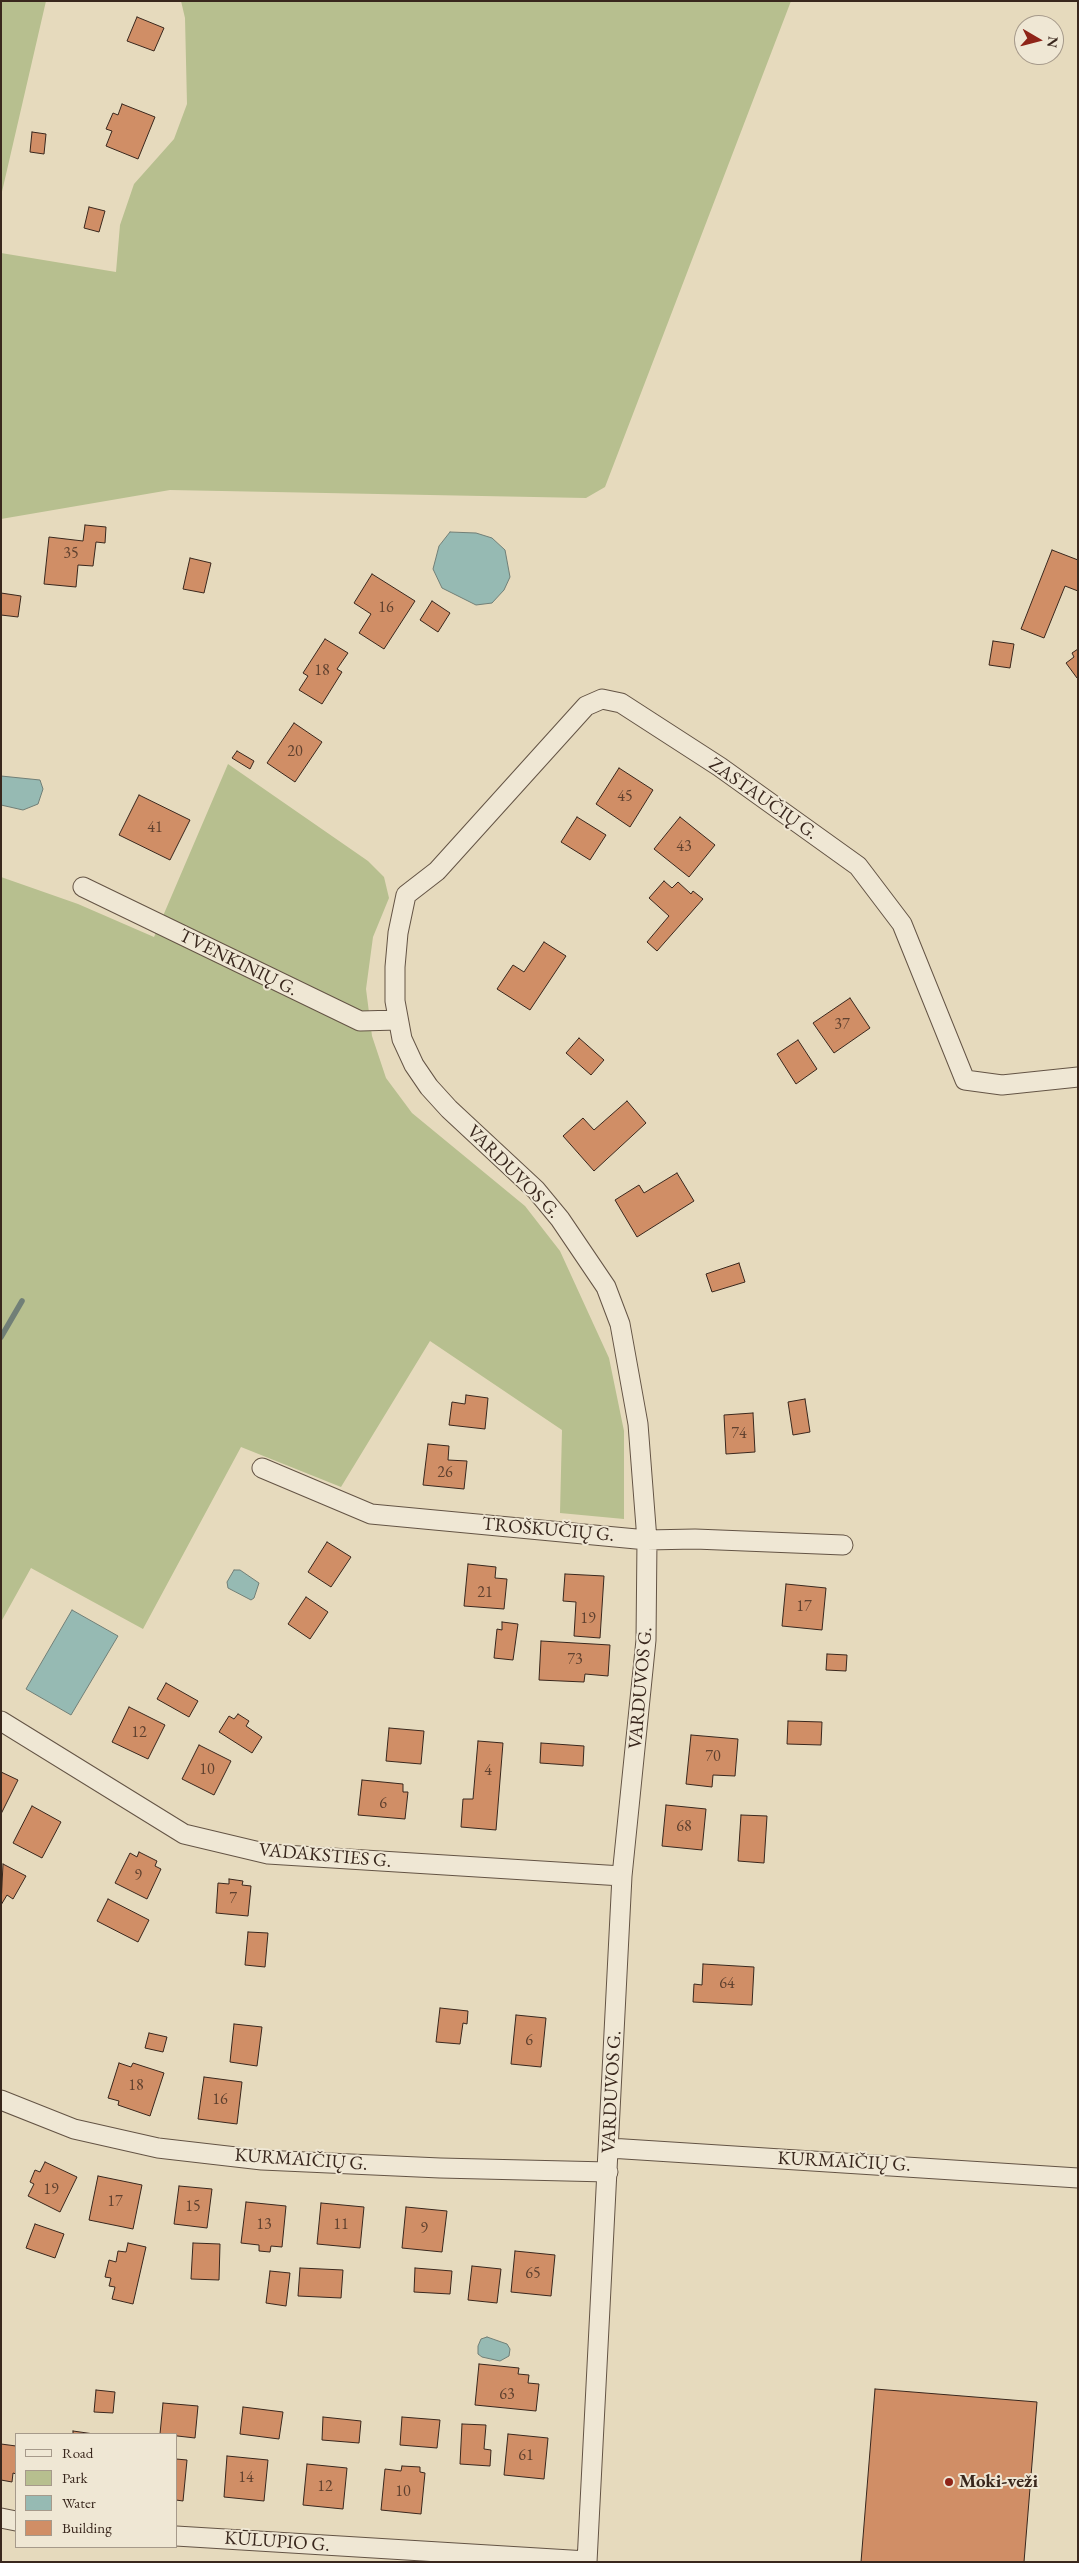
<!DOCTYPE html>
<html>
<head>
<meta charset="utf-8">
<style>
	body { margin:0 }
	#map { position:relative; width:1079px; height:2563px; overflow:hidden; background:#e6dabd; font-family:"EB Garamond",serif }
	canvas { display:block }
	.frame { position:absolute; inset:0; border:2px solid #39271d; pointer-events:none }
	.legend { position:absolute; left:15px; top:2433px; width:162px; height:115px; box-sizing:border-box; background:#efe7d4; border:1px solid #a69a8b; margin:0; padding:6px 9px; list-style:none; font-size:15px; color:#39271d }
	.legend li { display:flex; align-items:center; gap:10px; height:25px }
	.legend b { width:25px; border:1px solid #a69a8b }
	.north { position:absolute; left:1014px; top:15px; width:50px; height:50px; box-sizing:border-box; background:#efe7d4; border:1px solid #a69a8b; border-radius:50%; rotate:98deg; font-size:14px; font-weight:700; line-height:20px; text-align:center; color:#39271d }
	.north::after { content:''; display:block; margin:auto; width:18px; height:22px; background:#8f2418; clip-path:polygon(50% 0,100% 100%,50% 72%,0 100%) }
</style>
</head>
<body>
<div id="map">
<canvas width="1079" height="2563"></canvas>
<div class="frame"></div>
<ul class="legend">
<li><b style="height:6px;background:#efe7d4"></b>Road</li>
<li><b style="height:14px;background:#b7bf8f"></b>Park</li>
<li><b style="height:14px;background:#96bab3"></b>Water</li>
<li><b style="height:14px;background:#d08e66"></b>Building</li>
</ul>
<div class="north">N</div>
</div>
<script>
const ctx = document.querySelector('canvas').getContext('2d');
ctx.lineJoin = 'round';
function fillPath(path, color) { ctx.fillStyle = color; ctx.fill(path, 'evenodd'); }
const shape = rows => new Path2D(rows.map(r => 'M' + r).join(''));
function trace(path, color, width, dash) { ctx.strokeStyle = color; ctx.lineWidth = width; ctx.lineCap = dash ? 'butt' : 'round'; ctx.setLineDash(dash || []); ctx.stroke(path); }
function drawText(font, color, halo, rows, align = 'center') {
  ctx.font = font + ' "EB Garamond",serif'; ctx.lineWidth = 4; ctx.setLineDash([]); ctx.textBaseline = 'middle'; ctx.strokeStyle = halo; ctx.fillStyle = color; for (const [text, x, y, turn = 0] of rows) {
    ctx.save(); ctx.translate(x, y); ctx.rotate((+turn || 0) * Math.PI / 180); ctx.textAlign = isNaN(turn) ? turn : align; if (halo) ctx.strokeText(text, 0, 0); ctx.fillText(text, 0, 0); ctx.restore();
  }
}
const green = shape([
	[1,1,46,1,1,196],
	[181,1,791,1,605,487,586,498,170,490,1,519,1,253,116,272,120,225,134,184,174,139,187,104,185,18],
	[228,764,368,861,384,877,389,898,373,937,366,989,372,1036,386,1078,412,1113,525,1206,560,1251,609,1358,624,1431,624,1519,560,1513,562,1430,430,1341,341,1487,241,1447,143,1629,31,1568,1,1622,1,877,78,904,154,937]
]);
const water = shape([
	[450,532,476,533,492,538,505,550,510,577,504,590,492,603,476,605,442,588,433,569,439,546,450,532],
	[1,776,40,780,43,789,38,804,23,810,1,805,1,776],
	[234,1570,240,1570,259,1583,254,1598,251,1600,228,1588,227,1582,234,1570],
	[72,1610,118,1636,71,1715,26,1689,72,1610],
	[487,2337,507,2344,510,2349,509,2356,500,2361,482,2357,478,2354,478,2346,481,2339,487,2337]
]);
const stream = shape([
	[1,1337,22,1301]
]);
const building = shape([
	[137,17,164,28,154,51,127,41,137,17],
	[122,104,155,117,138,159,106,146,112,131,106,129,113,113,118,115,122,104],
	[32,132,46,134,44,154,30,152,32,132],
	[89,207,105,211,99,232,84,228,89,207],
	[85,525,106,527,105,543,96,542,93,566,78,565,76,587,44,584,49,537,83,541,85,525],
	[1052,550,1078,560,1078,591,1065,586,1044,638,1021,629,1052,550],
	[190,558,211,563,204,593,183,589,190,558],
	[372,574,415,601,384,649,359,633,371,614,354,603,372,574],
	[1,593,21,596,18,617,1,615,1,593],
	[432,601,450,613,438,632,420,620,432,601],
	[325,639,348,653,337,669,342,672,322,704,299,690,308,676,303,673,325,639],
	[993,641,1014,644,1010,668,989,665,993,641],
	[1078,649,1078,677,1077,678,1066,663,1074,657,1072,653,1078,649],
	[294,723,322,742,295,782,267,763,294,723],
	[237,751,254,761,250,769,232,758,237,751],
	[619,768,653,790,630,827,596,804,619,768],
	[139,795,190,820,170,860,119,835,139,795],
	[577,817,606,835,590,860,561,842,577,817],
	[680,817,715,845,689,877,654,849,680,817],
	[664,881,672,888,678,882,691,894,693,891,703,899,657,951,647,942,669,916,649,898,664,881],
	[544,942,566,956,530,1010,497,989,513,965,524,972,544,942],
	[850,998,870,1028,834,1053,813,1023,850,998],
	[579,1038,604,1060,591,1075,566,1053,579,1038],
	[798,1040,817,1069,796,1084,777,1054,798,1040],
	[627,1101,646,1123,594,1171,563,1136,583,1118,594,1130,627,1101],
	[677,1173,694,1201,637,1237,615,1200,639,1185,644,1193,677,1173],
	[739,1263,745,1282,712,1292,706,1274,739,1263],
	[466,1395,488,1398,485,1429,449,1425,452,1402,465,1404,466,1395],
	[805,1399,810,1432,793,1435,788,1402,805,1399],
	[753,1413,755,1452,726,1454,724,1415,753,1413],
	[428,1444,449,1446,448,1460,467,1461,464,1489,423,1485,428,1444],
	[327,1542,351,1557,331,1587,308,1572,327,1542],
	[468,1564,496,1567,495,1578,507,1579,504,1609,464,1606,468,1564],
	[565,1574,604,1576,600,1638,574,1636,576,1602,563,1601,565,1574],
	[786,1584,826,1588,822,1630,782,1626,786,1584],
	[306,1597,328,1612,310,1639,288,1624,306,1597],
	[502,1622,518,1624,513,1660,494,1658,497,1629,502,1630,502,1622],
	[541,1641,610,1645,608,1676,585,1674,584,1682,539,1680,541,1641],
	[827,1654,847,1655,846,1671,826,1670,827,1654],
	[166,1683,198,1701,189,1717,157,1699,166,1683],
	[129,1707,165,1725,148,1759,112,1742,129,1707],
	[238,1714,249,1721,246,1726,262,1737,252,1753,219,1732,229,1716,234,1719,238,1714],
	[788,1721,822,1722,821,1745,787,1744,788,1721],
	[389,1728,424,1731,421,1764,386,1761,389,1728],
	[691,1735,738,1739,735,1776,713,1775,712,1787,686,1784,691,1735],
	[478,1741,503,1743,496,1830,461,1827,463,1799,473,1799,478,1741],
	[541,1743,584,1746,583,1766,540,1763,541,1743],
	[199,1745,231,1761,214,1795,182,1779,199,1745],
	[1,1772,18,1780,1,1814,1,1772],
	[362,1780,403,1784,403,1792,408,1792,405,1819,358,1815,362,1780],
	[666,1805,706,1809,702,1850,662,1846,666,1805],
	[32,1806,61,1822,42,1858,13,1843,32,1806],
	[741,1815,767,1816,764,1863,738,1861,741,1815],
	[139,1852,157,1861,155,1866,161,1869,147,1899,115,1883,130,1853,137,1857,139,1852],
	[3,1864,26,1876,13,1899,7,1895,1,1905,3,1864],
	[229,1879,243,1881,242,1885,251,1886,248,1916,216,1913,218,1883,229,1884,229,1879],
	[108,1899,149,1920,138,1942,97,1921,108,1899],
	[248,1932,268,1933,265,1967,245,1965,248,1932],
	[703,1964,754,1967,752,2005,693,2002,694,1984,702,1985,703,1964],
	[440,2008,468,2011,467,2024,463,2023,460,2044,436,2042,440,2008],
	[516,2015,546,2018,541,2067,511,2064,516,2015],
	[234,2024,262,2027,257,2066,230,2062,234,2024],
	[149,2033,167,2037,163,2052,145,2048,149,2033],
	[119,2063,131,2067,133,2063,164,2073,150,2116,118,2105,119,2101,108,2098,119,2063],
	[204,2077,242,2082,237,2124,198,2119,204,2077],
	[45,2162,77,2177,60,2212,28,2196,34,2184,30,2182,35,2170,40,2172,45,2162],
	[98,2176,142,2185,133,2229,89,2220,98,2176],
	[179,2186,212,2189,207,2228,174,2224,179,2186],
	[246,2202,286,2206,282,2247,271,2246,270,2252,259,2251,259,2245,241,2243,246,2202],
	[321,2203,364,2207,360,2248,317,2244,321,2203],
	[406,2207,447,2211,442,2252,402,2248,406,2207],
	[35,2224,64,2234,55,2258,26,2248,35,2224],
	[128,2243,146,2247,133,2304,112,2299,115,2287,109,2286,111,2278,105,2277,109,2260,116,2262,118,2251,126,2252,128,2243],
	[193,2243,220,2244,219,2280,191,2279,193,2243],
	[515,2251,555,2255,551,2296,511,2292,515,2251],
	[472,2266,501,2269,497,2303,468,2300,472,2266],
	[300,2268,343,2270,341,2298,298,2296,300,2268],
	[415,2268,452,2271,450,2294,414,2292,415,2268],
	[270,2271,290,2273,286,2306,266,2303,270,2271],
	[479,2364,519,2368,518,2374,529,2375,528,2383,539,2384,536,2411,475,2405,479,2364],
	[875,2389,1037,2402,1024,2562,861,2562,875,2389],
	[96,2390,115,2392,113,2413,94,2412,96,2390],
	[163,2403,198,2406,195,2438,160,2434,163,2403],
	[243,2407,283,2412,279,2439,240,2434,243,2407],
	[323,2417,361,2421,359,2443,322,2440,323,2417],
	[402,2417,440,2420,437,2448,400,2445,402,2417],
	[462,2424,486,2425,484,2449,491,2450,490,2466,460,2464,462,2424],
	[73,2431,94,2434,73,2434,73,2431],
	[508,2434,548,2438,544,2479,504,2475,508,2434],
	[1,2444,16,2446,16,2474,13,2473,12,2482,1,2480,1,2444],
	[227,2456,268,2460,264,2501,224,2497,227,2456],
	[176,2459,187,2460,183,2501,176,2500,176,2459],
	[307,2464,347,2468,343,2509,303,2505,307,2464],
	[402,2466,420,2467,420,2472,425,2473,421,2514,381,2510,385,2469,401,2471,402,2466]
]);
const street = shape([
	[83,887,360,1021,398,1020],
	[262,1468,371,1514,647,1540,695,1539,843,1545],
	[1,1721,184,1834,268,1854,622,1876],
	[1,2100,74,2129,158,2148,262,2160,440,2168,608,2172],
	[609,2148,1078,2178],
	[1,2518,16,2521],
	[176,2536,587,2561],
	[587,2562,622,1876,646,1640,647,1540,638,1424,620,1324,606,1287,560,1219,536,1190,449,1109,429,1087,414,1065,402,1039,395,1001,395,967,398,933,406,895,437,871,586,706,602,699,621,703,720,767,858,866,902,924,965,1080,1002,1085,1078,1077]
]);
const markers = [
	[949,2482,5,"#8f2418"]
];
const numberNames = [
	["35",71,554],
	["16",386,608],
	["18",322,671],
	["20",295,752],
	["45",625,797],
	["41",155,828],
	["43",684,847],
	["37",842,1025],
	["74",739,1434],
	["26",445,1473],
	["21",485,1593],
	["17",804,1607],
	["19",588,1619],
	["73",575,1660],
	["12",139,1733],
	["70",713,1757],
	["10",207,1770],
	["4",488,1771],
	["6",383,1804],
	["68",684,1827],
	["9",138,1876],
	["7",233,1899],
	["64",727,1984],
	["6",529,2041],
	["18",136,2086],
	["16",220,2100],
	["19",51,2190],
	["17",115,2202],
	["15",193,2207],
	["13",264,2225],
	["11",341,2225],
	["9",424,2229],
	["65",533,2274],
	["63",507,2395],
	["61",526,2456],
	["14",246,2478],
	["12",325,2487],
	["10",403,2492]
];
const streetNames = [
	["ZASTAUČIŲ G.",763,799,35],
	["TVENKINIŲ G.",238,963,26],
	["VARDUVOS G.",513,1172,45],
	["TROŠKUČIŲ G.",548,1530,5],
	["VARDUVOS G.",641,1688,-85],
	["VADAKSTIES G.",325,1856,5],
	["VARDUVOS G.",612,2092,-87],
	["KURMAIČIŲ G.",301,2160,4],
	["KURMAIČIŲ G.",844,2162,3],
	["KŪLUPIO G.",277,2542,4]
];
const poiNames = [
	["Moki-veži",959,2482]
];
fillPath(green, '#b7bf8f');
fillPath(water, '#96bab3');
trace(water, '#717f77', 1);
trace(stream, '#717f77', 5.5);
fillPath(building, '#d08e66');
trace(building, '#39271d', 1);
trace(street, '#645445', 21);
trace(street, '#efe7d4', 19);
for (const [x, y, r, color] of markers) { const dot = new Path2D(); dot.arc(x, y, r, 0, 2 * Math.PI); ctx.fillStyle = color; ctx.fill(dot); trace(dot, '#efe7d4', 2); }
drawText('16px', '#5f412f', null, numberNames);
drawText('19px', '#39271d', '#efe7d4', streetNames);
drawText('bold 19px', '#39271d', '#efe7d4', poiNames, 'left');
</script>
</body>
</html>
